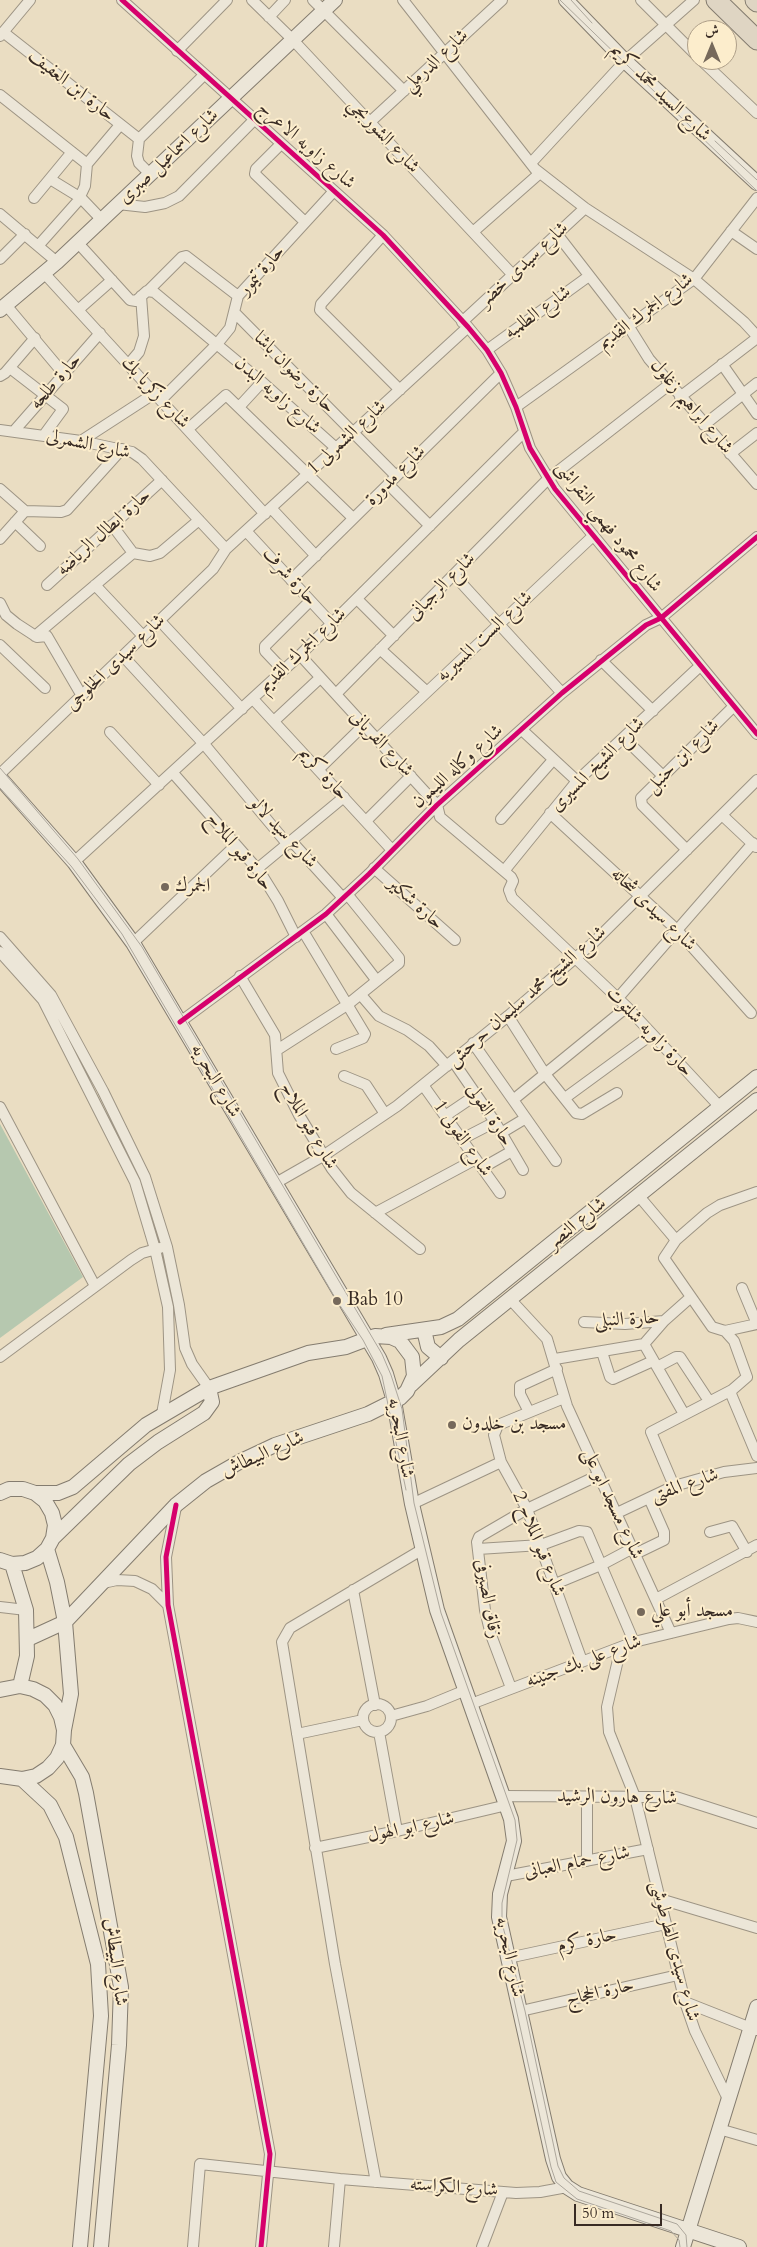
<!DOCTYPE html>
<html>
<head>
<meta charset="utf-8">
<style>
	body { margin:0 }
	#map { position:relative; width:757px; height:2247px; overflow:hidden; background:#eaddc2; font-family:Cardo,Amiri,serif }
	canvas { display:block }
	.north { position:absolute; left:687px; top:20px; width:50px; height:50px; box-sizing:border-box; background:#fcedcc; border:1px solid #ae9f89; border-radius:50%; rotate:0deg; font-size:14px; font-weight:700; line-height:20px; text-align:center; color:#382b24 }
	.north::after { content:''; display:block; margin:auto; width:18px; height:22px; background:#76695b; clip-path:polygon(50% 0,100% 100%,50% 72%,0 100%) }
	.scale { position:absolute; left:574px; top:2204px; width:88px; height:22px; box-sizing:border-box; border:2px solid #382b24; border-top:0; padding-left:6px; font-size:15px; line-height:18px; white-space:nowrap; color:#382b24; -webkit-text-stroke:4px #fcedcc; paint-order:stroke }
</style>
</head>
<body>
<div id="map">
<canvas width="757" height="2247"></canvas>
<div class="north">ش</div>
<div class="scale">50 m</div>
</div>
<script>
const ctx = document.querySelector('canvas').getContext('2d');
ctx.lineJoin = 'round';
function fillPath(path, color) { ctx.fillStyle = color; ctx.fill(path, 'evenodd'); }
const shape = rows => new Path2D(rows.map(r => 'M' + r).join(''));
function trace(path, color, width, dash) { ctx.strokeStyle = color; ctx.lineWidth = width; ctx.lineCap = dash ? 'butt' : 'round'; ctx.setLineDash(dash || []); ctx.stroke(path); }
function drawText(font, color, halo, rows, align = 'center') {
  ctx.font = font + ' Cardo,Amiri,serif'; ctx.lineWidth = 4; ctx.setLineDash([]); ctx.textBaseline = 'middle'; ctx.strokeStyle = halo; ctx.fillStyle = color; for (const [text, x, y, turn = 0] of rows) {
    ctx.save(); ctx.translate(x, y); ctx.rotate((+turn || 0) * Math.PI / 180); ctx.textAlign = isNaN(turn) ? turn : align; if (halo) ctx.strokeText(text, 0, 0); ctx.fillText(text, 0, 0); ctx.restore();
  }
}
const water = shape([
	[0,1124,83,1277,0,1338]
]);
const street = shape([
	[122,0,383,235,468,327,487,350,501,373,516,407,530,448,555,489,757,734],
	[252,0,293,40,513,275],
	[313,0,404,91],
	[403,0,535,169,585,208,694,279,744,322,757,336],
	[641,0,697,56],
	[269,17,285,0],
	[3,32,139,139],
	[0,36,30,0],
	[177,51,227,0],
	[701,60,757,113],
	[0,95,87,164],
	[370,122,502,0],
	[281,144,256,169,255,174,305,222],
	[531,163,625,61,694,0],
	[150,174,139,163,137,156,139,139,204,75],
	[50,179,81,198,102,220],
	[34,198,72,152],
	[118,204,145,207,165,203,179,196,254,120],
	[0,214,57,262],
	[731,231,757,249],
	[473,232,540,173],
	[557,234,629,327,649,359,757,484],
	[383,235,321,304,320,310,400,390],
	[78,243,130,300,136,301,147,291,154,292,262,382,336,448],
	[38,246,78,201,85,186,87,164,120,125],
	[0,259,25,234],
	[44,273,265,514],
	[149,290,182,257,186,256,238,296],
	[6,305,63,373],
	[78,310,112,280],
	[234,312,396,476],
	[462,322,585,208],
	[487,350,589,276],
	[722,364,757,414],
	[128,365,139,352,144,336,141,296],
	[10,368,63,409,44,435],
	[0,376,5,373,35,338],
	[680,397,757,338],
	[161,400,217,344,230,328,238,296,334,191],
	[239,407,262,382],
	[516,407,694,279,757,198],
	[704,425,757,383],
	[188,429,226,395,353,518],
	[0,430,81,441,132,452,142,459,226,549],
	[14,431,100,333],
	[81,441,155,393],
	[730,454,757,433],
	[388,484,430,526],
	[0,489,25,511],
	[271,508,316,556],
	[15,522,40,546],
	[112,525,133,553],
	[246,531,332,624],
	[0,539,25,511,61,512,67,510,122,449],
	[454,575,562,693],
	[291,580,501,373],
	[47,585,162,480],
	[95,585,143,636],
	[357,599,394,636],
	[0,603,6,615,17,624,37,637,47,636,82,696],
	[160,621,242,709],
	[35,636,133,553,150,556,160,553,199,520],
	[0,645,45,688],
	[380,649,427,692],
	[300,655,437,805,440,817,511,877,513,881,509,890,512,898,627,1007,720,1107],
	[123,656,204,744,284,840,295,845,343,898],
	[601,660,653,711],
	[283,670,265,651,265,646,310,601],
	[336,694,548,479,670,384],
	[253,699,392,850],
	[274,721,320,678],
	[522,730,577,781],
	[110,732,159,785],
	[624,738,663,776],
	[377,739,593,536],
	[319,769,364,725],
	[173,773,260,872,278,901,296,937],
	[0,774,213,569,226,549,468,327],
	[550,813,677,930,751,1013],
	[722,815,756,847],
	[501,819,553,760],
	[366,821,411,776],
	[687,850,642,805,641,798,733,707],
	[74,862,300,655,524,432],
	[374,868,455,940],
	[257,869,344,797],
	[504,871,577,781,700,666],
	[326,914,377,981],
	[303,931,365,1034,363,1038,336,1049],
	[0,937,51,995,103,1091,145,1177,167,1247,179,1305,185,1348,192,1364,209,1388],
	[133,943,236,845],
	[0,952,43,1000,135,1182,155,1249,168,1307,170,1370,162,1414],
	[240,976,275,1035,278,1073,299,1115,332,1169,351,1193,420,1249],
	[361,995,379,1016,407,1030,429,1046,447,1066],
	[618,998,753,843],
	[508,1016,545,1074,576,1113,582,1114,617,1093],
	[180,1022,326,914,369,874,437,805,562,693,646,625,661,618,757,537],
	[473,1043,556,1161],
	[277,1050,347,1005,399,963,399,958,347,894],
	[453,1061,495,1122,523,1170],
	[344,1076,366,1085,385,1114],
	[423,1085,500,1193],
	[565,1098,651,1035],
	[513,1100,627,1007],
	[0,1107,95,1286],
	[445,1116,476,1095],
	[501,1133,526,1118],
	[462,1139,495,1122],
	[482,1168,512,1151],
	[274,1184,323,1156,397,1106,508,1016,594,942,757,780],
	[757,1192,720,1205,707,1213,676,1240,664,1258,712,1327,725,1331,734,1341,747,1377,732,1390,731,1394,757,1456],
	[638,1195,676,1240],
	[375,1213,476,1159],
	[742,1288,757,1324],
	[510,1299,547,1339,567,1406,671,1633],
	[584,1322,625,1324,664,1321,691,1297],
	[725,1331,757,1324],
	[644,1344,684,1414],
	[602,1352,610,1377,613,1379,653,1361],
	[0,1357,131,1260,142,1253,160,1248],
	[555,1359,644,1344,664,1321],
	[657,1367,676,1357,680,1357,709,1401],
	[564,1398,498,1425,494,1435,501,1462,527,1509,582,1661],
	[529,1412,520,1394,520,1386,557,1369],
	[674,1486,651,1432,732,1390],
	[412,1504,501,1462],
	[176,1507,166,1557,168,1605,270,2154,261,2247],
	[617,1513,674,1486,724,1472,757,1468],
	[710,1532,732,1526,747,1552],
	[478,1549,541,1545,579,1531,587,1532,634,1642],
	[635,1554,664,1540,664,1532,649,1498],
	[103,1583,117,1580,135,1581,152,1589,168,1605],
	[555,1584,601,1565,633,1548],
	[353,1590,375,1705],
	[656,1599,757,1545],
	[0,1607,26,1610],
	[621,1647,607,1707,609,1732,635,1797,685,2002,695,2031,728,2099],
	[511,1688,491,1635,485,1610,477,1542,479,1537,527,1509,599,1475],
	[471,1704,634,1642,729,1619,738,1618,757,1622],
	'363 1718a14 14 0 1 1 28 0a14 14 0 1 1-28 0Z',
	[391,1716,427,1706,466,1690],
	[379,1732,397,1831],
	[297,1734,363,1720],
	[504,1796,676,1797,757,1823],
	[587,1797,587,1861],
	[315,1848,397,1831,507,1805],
	[506,1876,648,1849],
	[660,1899,757,1928],
	[508,1958,666,1924],
	[685,2002,756,2030],
	[521,2011,678,1975],
	[719,2129,757,2140],
	[376,2182,335,1964,282,1642,290,1628,423,1549],
	[193,2247,200,2164,340,2179,516,2193,540,2192,567,2187],
	[334,2247,340,2179],
	[482,2247,503,2192]
]);
const secondary = shape([
	[566,0,625,61,757,183],
	[0,310,57,262,335,0],
	[0,778,74,862,133,943,379,1358,386,1374,394,1401,412,1504,437,1610,511,1819,514,1841,500,1894,499,1917,553,2159,559,2177,567,2187,578,2194,739,2247],
	[424,1330,428,1347,441,1358],
	[386,1335,441,1327,458,1319,757,1077],
	[411,1385,459,1340,757,1100],
	[0,1493,9,1489,23,1489,35,1493,45,1501,52,1513,55,1525,53,1538,47,1549,37,1558,25,1563,12,1564,0,1560],
	[53,1538,129,1464,158,1442,204,1413,212,1402,209,1388],
	[47,1549,57,1582,65,1622,71,1694,64,1730],
	[12,1564,26,1610,27,1656,20,1686],
	[28,1639,65,1622,176,1505,206,1481,241,1461,275,1445,368,1414,400,1398,407,1391,414,1376,412,1357,400,1341,391,1337,375,1336,346,1347,308,1353,209,1388,146,1425,73,1487,58,1493,35,1493],
	[0,1690,20,1686,33,1689,45,1695,55,1705,61,1717,64,1730,63,1745,57,1758,48,1768,36,1776,22,1779,0,1776],
	[63,1745,82,1777,86,1793,121,1987,119,2045,101,2247],
	[22,1779,50,1805,66,1837,98,1964,101,2016,80,2247],
	[683,2247,757,2007]
]);
const highway = shape([
	[716,0,757,40],
	[755,0,757,2]
]);
const tram = shape([
	[560,0,757,191],
	[571,0,592,23],
	[715,141,757,180],
	[0,768,78,859,142,947,382,1354,391,1375,402,1409,414,1503,441,1613,515,1820,517,1840,502,1903,502,1923,525,2011,558,2166,564,2178,579,2191,677,2224,686,2235,687,2247],
	[0,788,71,866,122,934,337,1301,363,1340,382,1376,406,1490],
	[513,1995,551,2167,556,2182,577,2199,671,2231,679,2240,680,2247]
]);
const cycleway = shape([
	[122,0,383,235,468,327,487,350,501,373,516,407,530,448,555,489,757,734],
	[180,1022,326,914,369,874,437,805,562,693,646,625,661,618,757,537],
	[176,1505,166,1557,168,1605,270,2154,261,2247]
]);
const markers = [
	[165,887,5,"#76695b"],
	[337,1301,5,"#76695b"],
	[452,1425,5,"#76695b"],
	[641,1612,5,"#76695b"]
];
const streetNames = [
	["شارع الدرملي",436,61,-43],
	["حارة ابن العفيف",71,86,38],
	["شارع السيد محمد كريم",660,93,44],
	["شارع الشوربجي",383,136,47],
	["شارع زاويه الاعرج",306,146,41],
	["شارع اسماعيل صبرى",169,157,-43],
	["شارع سيدى خضر",524,265,-43],
	["حارة تيمور",262,271,-49],
	["شارع الجمرك القديم",646,312,-37],
	["شارع الطلمبه",538,313,-36],
	["حارة رضوان باشا",294,373,45],
	["حارة طلحه",56,382,-49],
	["شارع زكريا بك",155,393,47],
	["شارع زاويه البدن",277,396,41],
	["شارع ابراهيم زغلول",691,407,50],
	["شارع الشمرلى 1",347,438,-43],
	["شارع الشمرلى",88,445,12],
	["شارع مدورة",396,476,-45],
	["شارع محمود فهمي النقراشى",608,527,52],
	["حارة ابطال الرياضه",104,533,-42],
	["حارة شرف",289,577,47],
	["شارع الرجبانى",442,587,-45],
	["شارع الست المسيريه",485,637,-43],
	["شارع الجمرك القديم",303,651,-44],
	["شارع سيدى الحلوجى",116,663,-44],
	["شارع الفريانى",381,744,47],
	["شارع ابن حنبل",683,757,-45],
	["شارع الشيخ المسيرى",598,765,-45],
	["شارع وكاله الليمون",458,767,-42],
	["حارة كريم",323,774,48],
	["شارع سيد لالو",283,833,47],
	["حارة قبو الملاح",239,852,51],
	["حارة شكير",415,904,42],
	["شارع سيدى شحاته",653,910,44],
	["شارع الشيخ محمد سليمان حرحش",527,997,-41],
	["حارة زاويه شلتوت",649,1032,46],
	["شارع البحريه",215,1081,60],
	["حارة الفولى",489,1115,57],
	["شارع قبو الملاح",308,1126,60],
	["شارع الفولى 1",462,1139,55],
	["شارع النصر",577,1224,-39],
	["حارة النبلى",627,1320,-3],
	["شارع البحريه",400,1438,80],
	["شارع البيطاش",263,1455,-24],
	["شارع المفتى",685,1486,-19],
	["شارع مسجد ابو على",612,1504,65],
	["شارع قبو الملاح 2",538,1544,68],
	["زقاق الصيرفى",487,1599,80],
	["شارع على بك جنينه",584,1662,-20],
	["شارع هارون الرشيد",617,1798,1],
	["شارع ابو الهول",411,1828,-12],
	["شارع حمام العبانى",577,1863,-11],
	["حارة كرم",587,1941,-12],
	["شارع سيدى الطرطوشى",674,1951,75],
	["شارع البحريه",509,1957,78],
	["شارع البيطاش",115,1962,83],
	["حارة الحجاج",600,1993,-13],
	["شارع الكراسته",454,2188,4]
];
const poiNames = [
	["الجمرك",175,887],
	["Bab 10",347,1301],
	["مسجد بن خلدون",462,1425],
	["مسجد أبو علي",651,1612]
];
fillPath(water, '#b6c8af');
trace(street, '#9d9484', 12);
trace(secondary, '#847c6f', 16);
trace(highway, '#847c6f', 21);
trace(street, '#ece6d8', 10);
trace(secondary, '#ece6d8', 14);
trace(highway, '#dfd5c3', 19);
trace(tram, '#ada79c', 1);
trace(cycleway, '#d6006c', 5);
for (const [x, y, r, color] of markers) { const dot = new Path2D(); dot.arc(x, y, r, 0, 2 * Math.PI); ctx.fillStyle = color; ctx.fill(dot); trace(dot, '#fcedcc', 2); }
drawText('19px', '#382b24', '#fcedcc', streetNames);
drawText('19px', '#382b24', '#fcedcc', poiNames, 'left');
</script>
</body>
</html>
